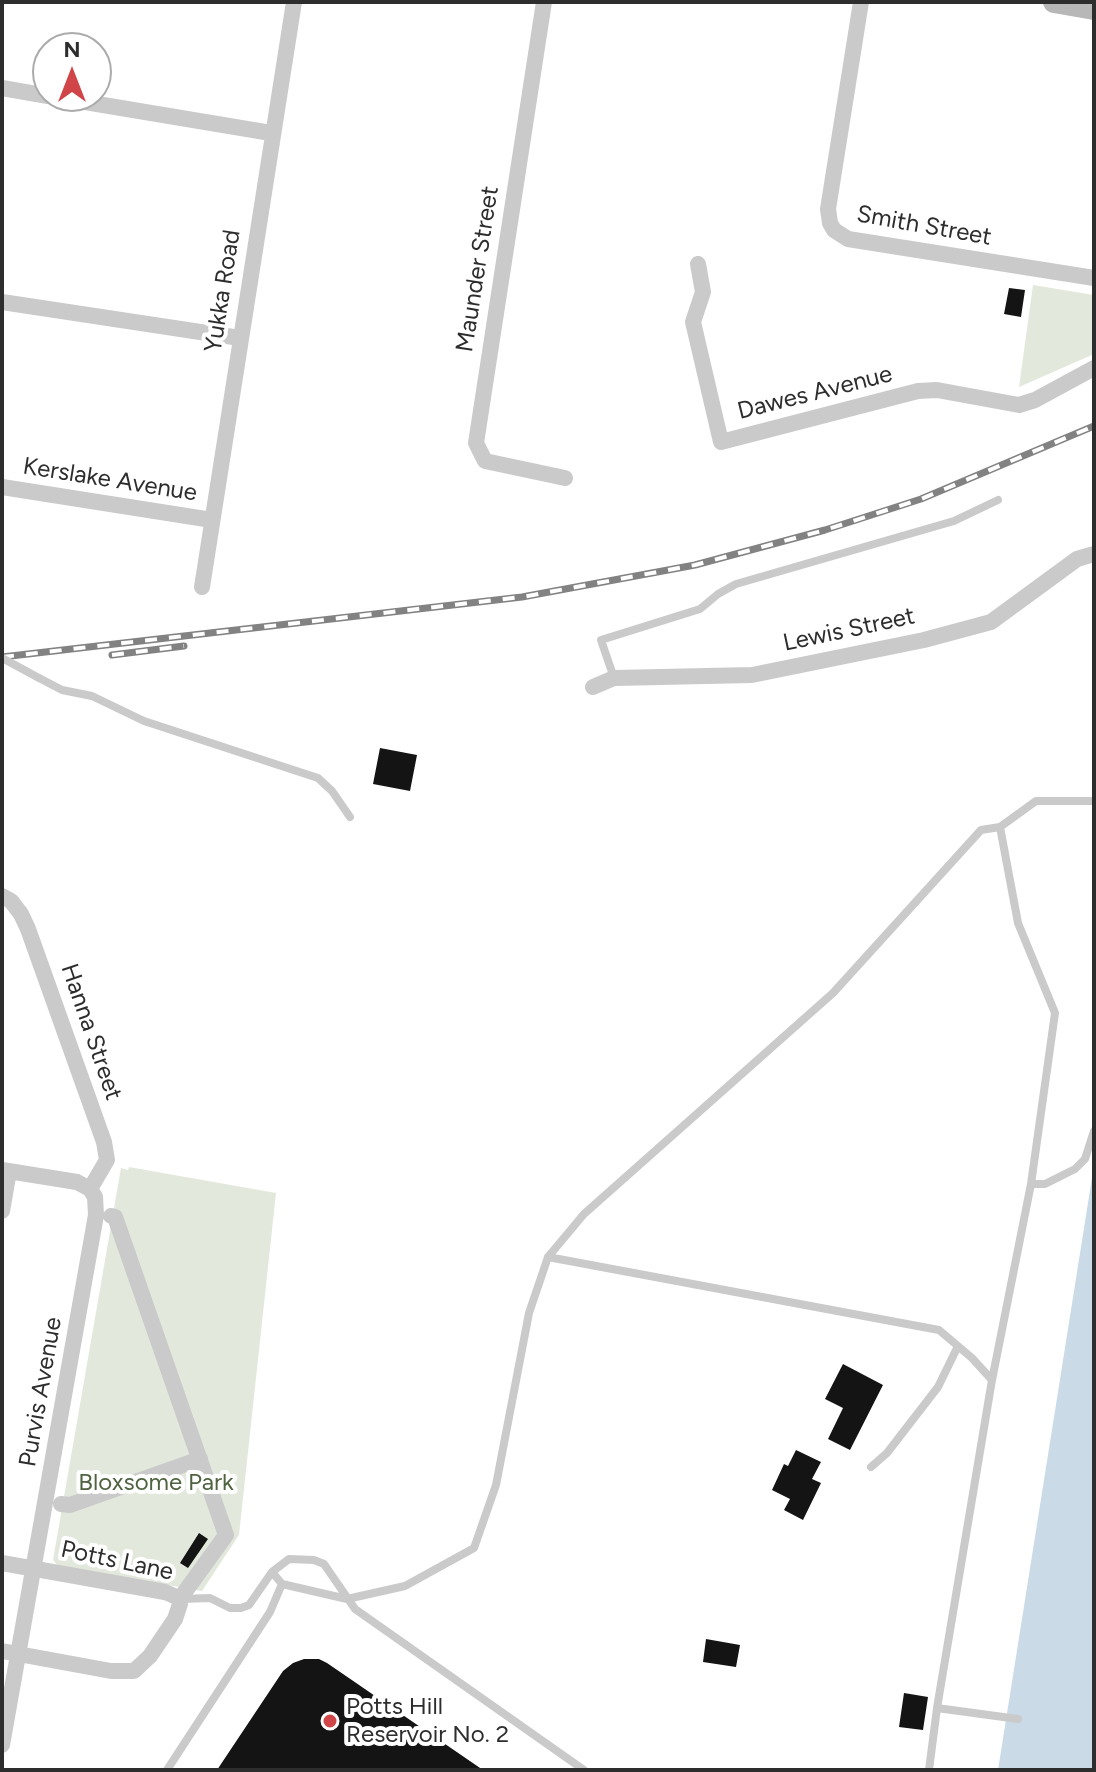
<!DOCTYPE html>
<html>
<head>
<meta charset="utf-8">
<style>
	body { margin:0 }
	#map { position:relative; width:1096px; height:1772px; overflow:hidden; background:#fff; font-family:Figtree,sans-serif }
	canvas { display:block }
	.frame { position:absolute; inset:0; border:4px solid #2d2d2d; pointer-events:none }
	.north { position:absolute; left:32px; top:32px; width:80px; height:80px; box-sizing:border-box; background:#fff; border:2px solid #ababab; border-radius:50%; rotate:0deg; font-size:22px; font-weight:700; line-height:32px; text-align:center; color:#2d2d2d }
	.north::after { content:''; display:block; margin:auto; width:28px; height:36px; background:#cf4548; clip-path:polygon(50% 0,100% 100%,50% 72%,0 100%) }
</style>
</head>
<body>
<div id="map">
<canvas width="1096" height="1772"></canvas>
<div class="frame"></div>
<div class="north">N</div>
</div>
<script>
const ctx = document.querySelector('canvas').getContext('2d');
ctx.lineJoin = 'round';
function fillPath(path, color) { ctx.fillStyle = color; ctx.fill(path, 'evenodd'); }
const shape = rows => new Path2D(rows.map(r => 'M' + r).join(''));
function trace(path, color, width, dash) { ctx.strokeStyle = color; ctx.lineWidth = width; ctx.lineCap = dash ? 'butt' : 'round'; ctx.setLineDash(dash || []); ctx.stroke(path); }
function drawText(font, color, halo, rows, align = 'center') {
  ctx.font = font + ' Figtree,sans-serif'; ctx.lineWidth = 8; ctx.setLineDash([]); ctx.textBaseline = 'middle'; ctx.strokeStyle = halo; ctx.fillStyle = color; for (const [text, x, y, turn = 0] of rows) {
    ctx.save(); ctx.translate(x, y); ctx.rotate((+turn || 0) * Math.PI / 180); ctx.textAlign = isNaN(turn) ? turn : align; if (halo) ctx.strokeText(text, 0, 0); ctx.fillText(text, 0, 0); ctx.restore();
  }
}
const green = shape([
	[1033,285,1094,295,1094,354,1019,387],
	[129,1167,276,1193,239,1535,202,1591,58,1566,53,1560,121,1168,128,1170]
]);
const water = shape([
	[1094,1165,1094,1770,998,1770]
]);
const building = shape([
	[1009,288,1025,290,1021,317,1004,314],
	[380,748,417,755,410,791,373,784],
	[843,1364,883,1385,850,1450,828,1439,843,1408,825,1399],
	[796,1450,821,1462,812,1479,821,1483,803,1520,784,1510,790,1499,772,1490,784,1464,788,1466],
	[199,1533,208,1539,188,1568,180,1563],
	[706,1639,740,1645,736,1667,703,1662],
	[304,1659,319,1659,327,1663,483,1770,217,1770,283,1671,293,1663],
	[904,1693,928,1697,923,1730,899,1727]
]);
const lane = shape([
	[39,678,62,690,92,696,144,721,318,778,332,791,350,817],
	[614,678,601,640,700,609,718,594,736,584,954,521,998,500],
	[1031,1184,1045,1184,1075,1169,1085,1159,1094,1131],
	[548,1257,939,1330,972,1358,992,1380],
	[871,1467,887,1453,938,1387,958,1346],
	[272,1572,282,1584,347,1599,405,1586,474,1548,496,1485,529,1313,548,1257,584,1214,833,993,981,830,1000,827],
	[182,1599,210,1598,230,1608,241,1608,249,1605,272,1572,289,1559,314,1560,324,1564,355,1609,584,1770],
	[937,1708,1018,1719],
	[167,1770,270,1612,282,1584],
	[929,1770,937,1708,992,1380,1031,1184,1055,1013,1018,923,1000,827,1036,801,1094,801]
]);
const street = shape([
	[544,2,476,443,485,461,565,478],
	[861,2,828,209,830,223,834,230,848,239,1094,278],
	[2,88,48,96],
	[49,96,271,133],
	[698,264,703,292,693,322,721,442,918,391,937,390,1019,405,1035,400,1094,368],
	[2,302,240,338],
	[2,487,212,520],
	[202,587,294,2],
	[593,687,614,678,752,675,924,640,991,622,1077,559,1094,554],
	[2,896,11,901,21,914,28,929,104,1142,107,1160,90,1189],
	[2,1170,77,1182,90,1189],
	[2,1211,9,1171],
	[111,1216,115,1217,226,1535,179,1600],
	[61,1504,70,1505,200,1459],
	[2,1563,165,1592,179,1598,180,1604,175,1619,150,1656,134,1671,111,1671,2,1651],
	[2,1745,96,1215,95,1197,90,1189]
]);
const secondary = shape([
	[1054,2,1094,9]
]);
const rail = shape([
	[112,655,184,646],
	[2,657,522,597,695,565,825,530,921,499,1094,426]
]);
const laneBridge = shape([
	[2,658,39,678]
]);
const markers = [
	[330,1721,8,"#cf4548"]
];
const streetNames = [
	["Smith Street",924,226,10],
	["Maunder Street",478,269,-81],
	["Yukka Road",223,291,-81],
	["Dawes Avenue",815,393,-14],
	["Kerslake Avenue",110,480,9],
	["Lewis Street",849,630,-12],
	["Hanna Street",91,1032,71],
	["Purvis Avenue",41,1392,-80],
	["Potts Lane",117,1561,12]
];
const parkNames = [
	["Bloxsome Park",156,1483]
];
const poiNames = [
	["Potts Hill",346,1707],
	["Reservoir No. 2",346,1735]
];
fillPath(green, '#e2e9dc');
fillPath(water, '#cbdae7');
fillPath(building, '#141414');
trace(lane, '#cacaca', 8);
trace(street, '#cacaca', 16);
trace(secondary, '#b7b7b7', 22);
trace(rail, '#828282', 7);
trace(rail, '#fff', 4, [12]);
trace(laneBridge, '#cacaca', 8);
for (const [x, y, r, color] of markers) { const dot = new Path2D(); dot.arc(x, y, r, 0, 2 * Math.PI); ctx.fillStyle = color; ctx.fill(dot); trace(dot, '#fff', 3); }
drawText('24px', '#2d2d2d', '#fff', streetNames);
drawText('24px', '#4f6340', '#fff', parkNames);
drawText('24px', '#2d2d2d', '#fff', poiNames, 'left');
</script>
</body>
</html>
